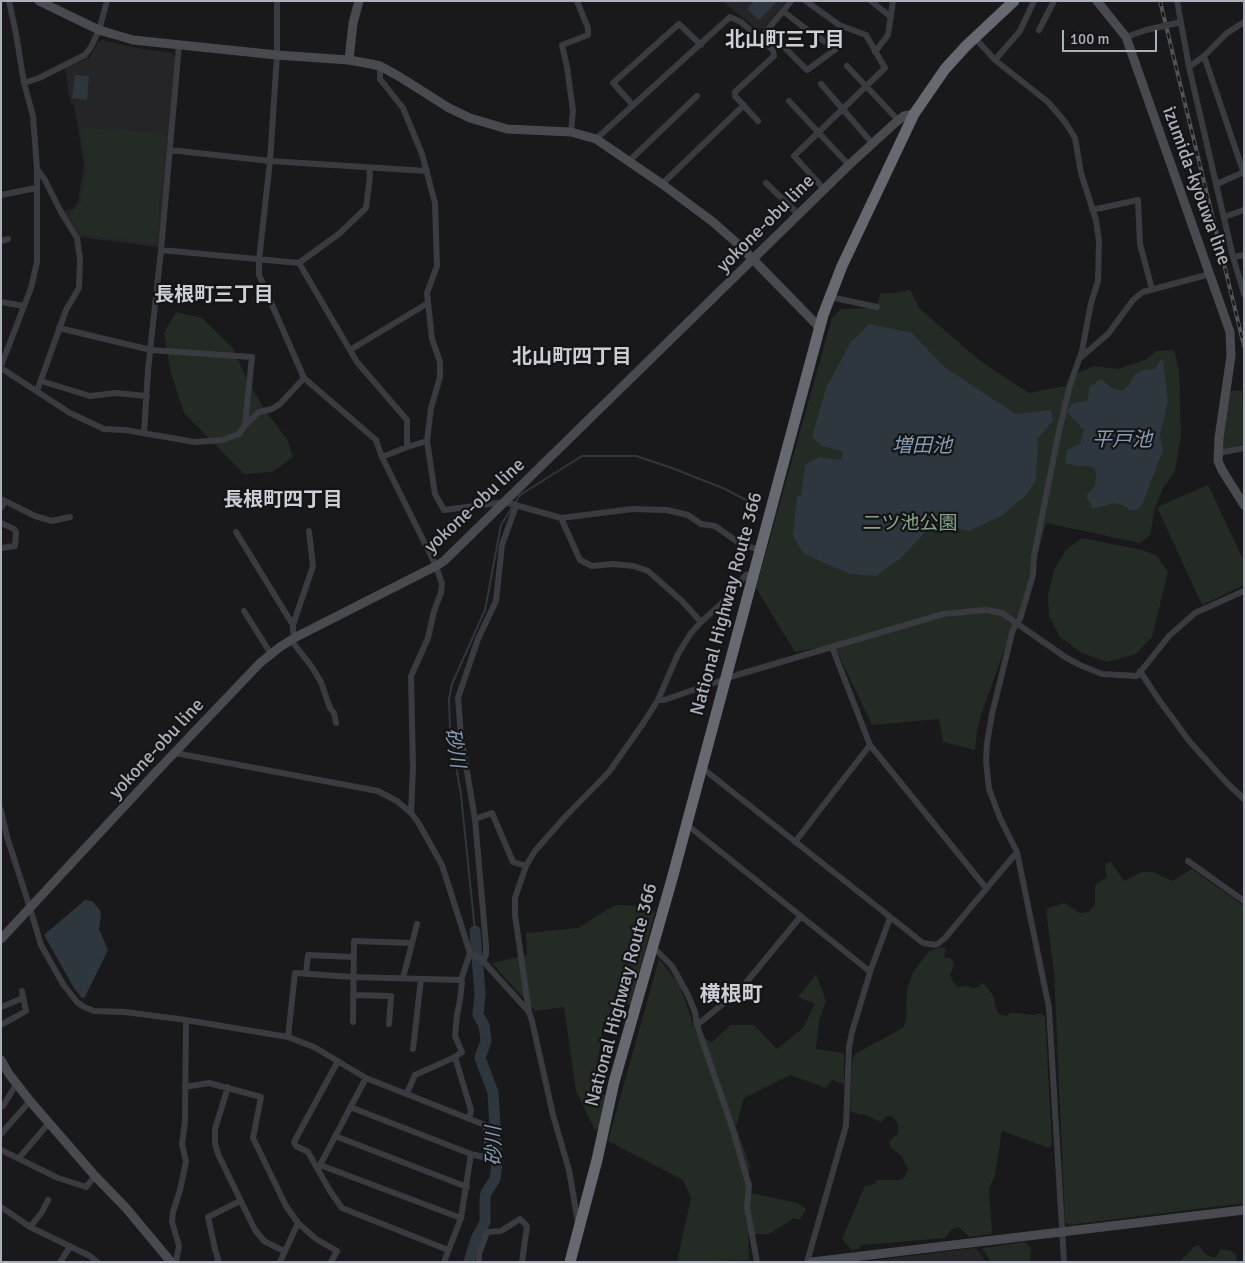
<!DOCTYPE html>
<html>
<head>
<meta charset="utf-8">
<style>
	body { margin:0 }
	#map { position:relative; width:1245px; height:1263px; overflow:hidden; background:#19191b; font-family:Signika,sans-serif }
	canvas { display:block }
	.frame { position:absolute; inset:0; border:2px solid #acb0ba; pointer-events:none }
	.scale { position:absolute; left:1062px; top:30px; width:95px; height:22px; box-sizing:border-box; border:2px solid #acb0ba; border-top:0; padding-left:6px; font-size:15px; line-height:18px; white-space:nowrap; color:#acb0ba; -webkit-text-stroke:4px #141416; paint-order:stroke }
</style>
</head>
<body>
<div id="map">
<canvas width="1245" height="1263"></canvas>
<div class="frame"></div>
<div class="scale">100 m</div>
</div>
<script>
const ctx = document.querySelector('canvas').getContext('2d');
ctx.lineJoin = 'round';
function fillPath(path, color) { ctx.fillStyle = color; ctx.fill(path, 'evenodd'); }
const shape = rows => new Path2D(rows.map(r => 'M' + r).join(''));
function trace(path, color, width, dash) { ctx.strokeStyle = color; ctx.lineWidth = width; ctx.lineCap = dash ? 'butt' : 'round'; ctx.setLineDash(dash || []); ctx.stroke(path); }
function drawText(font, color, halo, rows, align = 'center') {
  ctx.font = font + ' Signika,"Noto Sans JP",sans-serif'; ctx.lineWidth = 4.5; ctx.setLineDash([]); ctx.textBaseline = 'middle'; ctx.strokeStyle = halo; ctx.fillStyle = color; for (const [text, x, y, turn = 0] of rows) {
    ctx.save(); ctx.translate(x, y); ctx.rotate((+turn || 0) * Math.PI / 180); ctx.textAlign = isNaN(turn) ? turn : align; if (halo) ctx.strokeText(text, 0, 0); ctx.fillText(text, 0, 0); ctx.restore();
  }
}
const built = shape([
	[722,1,786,1,765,28,758,30],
	[103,40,137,48,172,53,175,57,159,247,78,237,64,211,73,209,78,202,84,165,74,104,70,103,65,68,89,58,99,41],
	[976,1248,986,1262,862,1262]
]);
const green = shape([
	[80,127,166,134,156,243,80,234,70,216,81,203,87,165],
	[910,290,920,309,979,360,1029,393,1066,386,1078,373,1094,366,1118,369,1145,360,1156,351,1174,350,1179,369,1181,436,1175,471,1163,488,1155,508,1150,535,1140,543,1046,523,1021,617,1014,618,1012,628,981,715,977,731,975,750,943,742,939,719,872,725,834,645,795,652,756,588,832,318,841,309,876,308,881,293,896,293],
	[176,312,202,318,232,347,247,379,264,409,287,439,293,457,272,472,244,474,184,413,171,373,164,333],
	[1242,390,1244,444,1220,450,1229,391],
	[1208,485,1244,561,1244,585,1202,605,1157,507],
	[1082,538,1142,550,1156,555,1168,572,1152,637,1136,654,1107,662,1082,653,1060,637,1049,616,1048,595,1054,570,1066,550],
	[1109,862,1111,862,1124,881,1142,872,1153,872,1172,881,1192,869,1244,906,1244,1203,1069,1225,1065,1222,1054,971,1046,911,1048,908,1064,903,1080,913,1088,912,1095,906,1095,885,1107,877,1105,869,1105,865],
	[615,905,644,906,655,912,631,1005,618,1003,603,1024,598,1061,599,1093,607,1096,599,1128,595,1130,576,1091,564,1007,535,1011,492,963,527,955,526,933,578,928],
	[942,947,946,949,944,958,950,958,953,961,954,965,950,975,953,982,958,987,968,986,972,988,979,987,982,983,984,984,993,995,996,1009,999,1014,1007,1016,1010,1013,1017,1013,1034,1015,1040,1013,1045,1016,1052,1145,1049,1148,1002,1131,995,1175,989,1189,992,1234,969,1237,959,1227,952,1229,945,1238,862,1245,858,1249,852,1250,842,1239,865,1186,875,1184,877,1180,899,1180,905,1177,908,1169,901,1155,891,1148,889,1143,893,1137,898,1134,898,1124,893,1117,887,1116,881,1122,863,1114,861,1115,852,1112,850,1110,852,1063,854,1055,860,1051,903,1028,906,1020,907,989,913,972,929,951],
	[659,959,679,984,697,1035,712,1042,731,1025,754,1025,777,1049,803,1028,815,1004,798,997,816,974,826,1001,819,1021,816,1049,844,1053,844,1084,832,1080,826,1088,790,1075,744,1098,736,1127,750,1166,746,1192,798,1203,806,1209,800,1220,794,1218,769,1234,748,1234,749,1260,677,1262,691,1198,683,1180,608,1141],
	[1025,1242,1031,1248,1030,1262,991,1262,983,1250,983,1248],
	[1199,1245,1203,1252,1211,1257,1216,1257,1221,1249,1232,1251,1236,1255,1237,1262,1179,1262,1195,1246]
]);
const water = shape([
	[754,1,774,1,776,3,759,20,747,9],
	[75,75,89,76,87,100,72,98],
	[869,324,912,333,944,367,1016,414,1051,410,1053,421,1038,438,1036,480,1026,495,1001,516,969,531,941,524,928,529,900,559,876,576,850,574,822,562,803,553,793,536,797,496,801,496,805,465,819,457,841,460,843,451,822,446,812,437,826,388,851,342],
	[1160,360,1163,360,1168,401,1160,434,1163,450,1142,505,1138,510,1130,510,1125,506,1115,503,1093,509,1086,496,1095,486,1096,474,1094,468,1089,466,1079,466,1065,463,1067,450,1080,444,1084,430,1067,412,1072,404,1088,400,1089,387,1101,379,1112,388,1122,391,1130,384,1134,375,1143,370,1155,369],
	[85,900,92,901,100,910,101,915,99,929,108,950,85,997,82,998,74,988,44,935]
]);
const stream = shape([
	[475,931,461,795,450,730,449,699,452,684,485,610,501,525,520,495,582,456,636,456,672,468,725,489,748,501,759,504]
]);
const river = shape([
	[469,1262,476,1239,485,1222,485,1199,486,1193,495,1179,497,1164,493,1092,480,1058,486,1041,484,1025,478,1015,480,994,475,931]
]);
const street = shape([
	[277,1,277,55,270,161,259,260,259,275,304,378,376,440,382,457,436,566,442,584,441,593,434,611,428,638,411,676,413,768,411,813],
	[806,1,839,25,866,35,885,68,794,156,824,189],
	[871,1,891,17],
	[1177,1,1189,67,1233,257,1244,294],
	[783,11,802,26,806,29,836,49,807,70,786,49,786,46,805,28],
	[1039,30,1054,1],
	[1126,37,1146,30],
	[975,38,995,60,1048,102,1065,122,1075,138,1081,173,1096,220,1099,241,1098,281,1091,303,1082,351,1070,385,1059,431,1034,556,1033,575,1020,619,1016,623,1012,633,992,714,987,743,986,761,989,789,1000,818,1017,852,1049,1008,1064,1262],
	[760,39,791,1],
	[875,52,888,35,893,1],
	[1204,56,1244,174],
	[995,60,1020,31,1034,1],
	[380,66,380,79,403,108,422,154,435,203,437,266,427,293,432,339,440,362,440,377,431,408,427,441,435,494,444,510,505,502,561,518,632,509,667,510,688,515,701,524,715,526,742,545,754,548,759,552],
	[847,66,898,120],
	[1189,67,1204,56,1227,33,1244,22],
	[24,83,39,78,85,55,91,47,99,30,107,1],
	[821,84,872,143],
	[789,101,849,165],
	[633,105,613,83,679,24,701,45],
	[571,132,573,111,567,67,562,45,588,35,588,28,577,1],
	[596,139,730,17,741,22,773,50,774,56,735,92,735,96,758,121],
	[170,150,270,161,427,171],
	[629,161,697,96],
	[37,169,45,180,61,212,77,238,80,259,79,288,66,310,37,391],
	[766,183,799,215],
	[662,184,744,105],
	[1217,184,1244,172],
	[1,195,36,188],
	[1092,210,1138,200,1140,244,1152,289],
	[1224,217,1244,210],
	[1,241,8,239],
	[161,250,299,263,340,233,366,208,370,176,369,168],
	[1233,257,1244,255],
	[299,263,357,362,407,420,407,447,427,441],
	[830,297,877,307],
	[1,302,24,306],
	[59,328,151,350,252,357,245,425],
	[350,350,428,303],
	[1080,358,1108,334,1133,300,1143,292,1210,274],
	[1,366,31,288,37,262,37,169,33,116,24,83,16,34,9,1],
	[1,368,70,413,104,429,125,430,195,442,223,440,239,434,245,425,259,412,272,409,280,404,304,378],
	[41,381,90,396,116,393,147,396],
	[144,433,148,370,161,250,179,45],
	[1218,453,1244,448],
	[382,457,407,447],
	[1,499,35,516,52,521,70,517],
	[1,508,5,501],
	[561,518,580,560,592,566,613,564,634,566,648,571,682,601,701,622],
	[1,523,14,529,16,532,15,546,1,548],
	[236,532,293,625],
	[244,611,271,654],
	[296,637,293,632,293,625,313,566,309,531],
	[291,640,312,667,321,682,330,708,334,713,336,723],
	[832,647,870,745,986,888],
	[1140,671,1159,700,1190,742,1227,783,1244,799],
	[658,700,664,700,737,675,943,614,986,610,1002,613,1065,657,1080,665,1102,674,1137,676,1169,636,1195,613,1244,591],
	[175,753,378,791,397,801,411,813,418,822,442,865,470,953,461,980,462,982,460,1000,457,1015,455,1036,462,1052,455,1057,415,1075,407,1093],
	[701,767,923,943,936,945,945,938,1017,852],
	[1,810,7,837,30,908,41,945,63,984,77,1002,84,1007,94,1011,125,1012,186,1020,288,1037,314,1047,366,1078,485,1125,488,1151,483,1157,471,1154,350,1107],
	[475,819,492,813,513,862,526,866],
	[686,824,868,970,871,969],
	[795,842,870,745],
	[1188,861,1244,901],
	[653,947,672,966,688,995,695,1012,697,1025,732,1127,747,1179,749,1185,747,1207,757,1262],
	[470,953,483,961,529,1012],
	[483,961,486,955,486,945,475,819,461,736,458,698,478,639,496,601,502,545,516,506],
	[306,973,308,955,353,957],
	[403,978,417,924],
	[353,995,391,996,389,1024],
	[1,1007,23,998],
	[353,1022,354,941,412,943],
	[1,1025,26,1011,22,991],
	[697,1025,740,990,801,916],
	[288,1037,295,973,353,977,461,980],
	[413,1049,421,979],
	[455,1057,471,1110,469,1119],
	[338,1061,294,1142,296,1146,308,1152,330,1191,342,1208,448,1250],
	[185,1087,209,1083,261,1097,253,1138,286,1206,298,1223,316,1239,337,1251,331,1262],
	[228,1087,215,1129,215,1143,218,1154,255,1230,264,1241,284,1251],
	[3,1106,17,1083],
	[1,1134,30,1101],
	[335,1136,467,1187],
	[1,1150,58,1178,86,1187,95,1176],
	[19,1158,49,1123],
	[320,1165,461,1218],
	[319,1167,366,1078],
	[1,1207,30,1227,90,1256,97,1262],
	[578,1223,569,1170,553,1115,532,1021,529,1012,515,915,515,898,526,866,535,851,564,818,609,772,644,722,658,700,678,654,691,633,701,622,721,604,746,575,753,573],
	[30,1227,42,1212,48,1200],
	[60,1262,70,1247],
	[176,1262,179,1246,172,1222,173,1212,180,1190,186,1162,182,1144,185,1122,186,1020],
	[217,1262,218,1259,215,1249,208,1217,240,1201],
	[280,1262,298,1223],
	[444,1262,461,1218,471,1154],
	[479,1262,479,1254,487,1232,501,1231,520,1219,527,1226,522,1262],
	[807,1262,846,1126,849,1047,852,1032,871,969,890,918]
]);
const secondary = shape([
	[39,1,99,30,133,40,277,55,349,60,371,64,380,66,400,77,449,108,470,118,507,129,571,132,596,139,662,184,713,222,739,245,820,328],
	[1097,1,1126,37,1230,332,1231,356,1219,438,1218,461,1222,470,1244,505],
	[349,60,353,23,359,1],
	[1,939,157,771,260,663,280,647,296,637,436,566,444,561,849,165,895,123,904,116,914,114],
	[1,1060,9,1074,30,1101,95,1176,126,1208,171,1262],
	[812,1262,1244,1210]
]);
const highway = shape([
	[570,1262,597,1160,614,1082,672,879,823,315,842,266,914,114,945,69,966,46,1014,1]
]);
const rail = shape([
	[1160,1,1244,346]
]);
const streetBridge = shape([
	[1146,30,1177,23]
]);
const streetNames = [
	["izumida-kyouwa line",1196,186,70],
	["yokone-obu line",766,224,-45],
	["yokone-obu line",475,506,-43],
	["National Highway Route 366",727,604,-75],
	["yokone-obu line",157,749,-47],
	["National Highway Route 366",622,995,-75]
];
const parkNames = [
	["二ツ池公園",910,524]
];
const neighbourhoodNames = [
	["北山町三丁目",785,41],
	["長根町三丁目",214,296],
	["北山町四丁目",572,358],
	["長根町四丁目",283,501]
];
const waterNames = [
	["平戸池",1122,441],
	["増田池",922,447],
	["砂川",454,748,81],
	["砂川",495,1146,-91]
];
const quarterNames = [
	["横根町",731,995]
];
fillPath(built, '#252528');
fillPath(green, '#232b24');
fillPath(water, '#2f373e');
trace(stream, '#2f373e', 2);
trace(river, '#2f373e', 11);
trace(street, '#3a3b40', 6);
trace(secondary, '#484a4f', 9);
trace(highway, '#666970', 11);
trace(rail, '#515358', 4);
trace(rail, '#141416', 2, [5.5]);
trace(streetBridge, '#3a3b40', 6);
drawText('19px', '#acb0ba', '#141416', streetNames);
drawText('19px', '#84a387', '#141416', parkNames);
drawText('bold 20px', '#cdcfd6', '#141416', neighbourhoodNames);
drawText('italic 20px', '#869cb2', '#141416', waterNames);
drawText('bold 21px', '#cdcfd6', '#141416', quarterNames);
</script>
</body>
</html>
